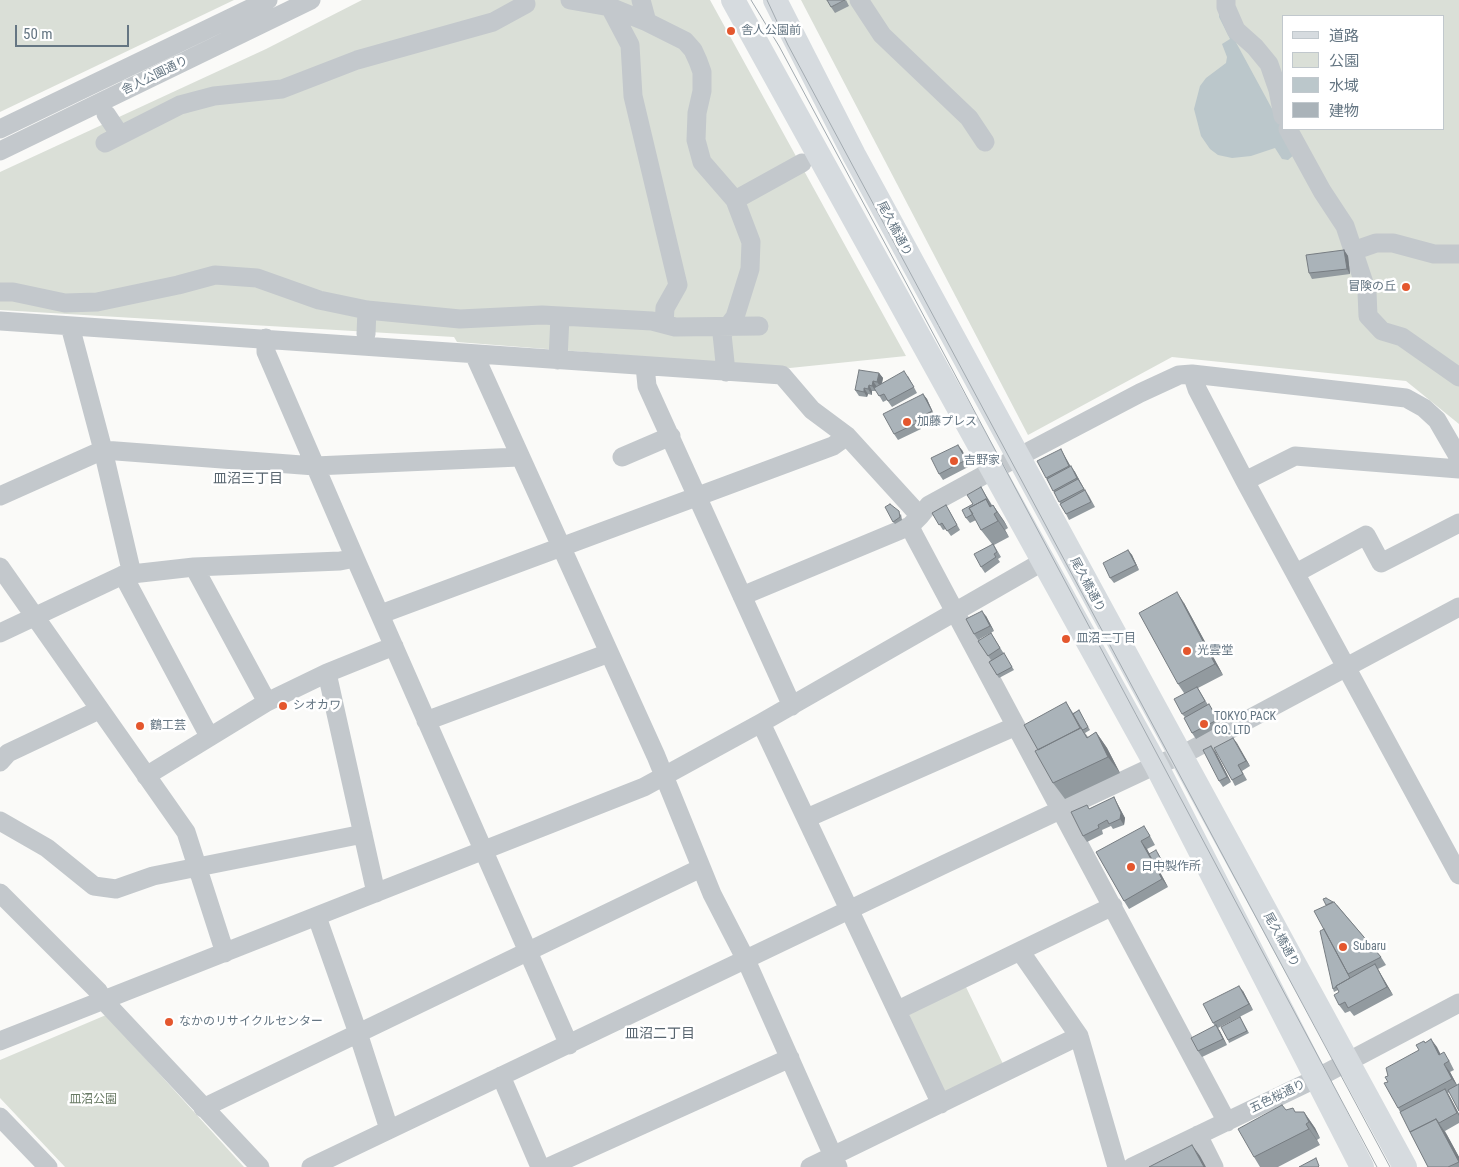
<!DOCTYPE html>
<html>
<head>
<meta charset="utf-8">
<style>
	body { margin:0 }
	#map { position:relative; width:1459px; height:1167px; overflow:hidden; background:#fafaf8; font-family:"Roboto Condensed","Noto Sans JP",sans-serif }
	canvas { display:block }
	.legend { position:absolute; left:1282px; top:15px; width:162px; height:115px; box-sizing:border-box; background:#fff; border:1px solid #c1c8cd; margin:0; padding:6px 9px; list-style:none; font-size:15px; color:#657683 }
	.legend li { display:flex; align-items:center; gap:10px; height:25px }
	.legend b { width:25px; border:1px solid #c1c8cd }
	.scale { position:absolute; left:15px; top:25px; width:114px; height:22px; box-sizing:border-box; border:2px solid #657683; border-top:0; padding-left:6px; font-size:15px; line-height:18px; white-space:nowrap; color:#657683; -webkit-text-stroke:4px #fff; paint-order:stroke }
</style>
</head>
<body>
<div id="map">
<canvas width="1459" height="1167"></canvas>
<ul class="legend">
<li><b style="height:6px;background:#d6dbdf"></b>道路</li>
<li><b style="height:14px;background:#dadfd7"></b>公園</li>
<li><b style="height:14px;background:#bbc7cb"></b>水域</li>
<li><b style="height:14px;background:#aab3b9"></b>建物</li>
</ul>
<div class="scale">50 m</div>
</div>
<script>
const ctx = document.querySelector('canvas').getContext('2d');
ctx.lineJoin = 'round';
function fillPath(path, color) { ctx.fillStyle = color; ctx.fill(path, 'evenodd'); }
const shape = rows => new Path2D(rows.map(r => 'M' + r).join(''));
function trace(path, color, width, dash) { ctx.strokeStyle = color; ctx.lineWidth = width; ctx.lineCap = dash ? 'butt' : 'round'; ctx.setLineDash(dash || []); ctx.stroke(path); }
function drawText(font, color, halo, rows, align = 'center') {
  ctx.font = font + ' "Roboto Condensed","Noto Sans JP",sans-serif'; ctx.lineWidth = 5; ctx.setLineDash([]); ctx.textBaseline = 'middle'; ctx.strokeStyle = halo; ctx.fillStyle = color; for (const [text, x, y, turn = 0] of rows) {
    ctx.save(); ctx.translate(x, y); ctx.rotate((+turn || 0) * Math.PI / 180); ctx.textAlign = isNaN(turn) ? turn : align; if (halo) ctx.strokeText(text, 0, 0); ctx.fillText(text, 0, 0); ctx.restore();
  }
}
const green = shape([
	[0,0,234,0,0,112],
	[362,0,710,0,906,356,790,368,457,342,454,337,0,310,0,172,266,49],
	[801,0,1459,0,1459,424,1406,381,1172,357,1028,435],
	[1283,16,1443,16,1443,129,1283,129],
	[965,985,1004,1066,948,1093,941,1091,908,1020,910,1013],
	[106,1015,244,1167,65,1167,0,1098,0,1060]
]);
const water = shape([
	[1219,11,1296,153,1288,160,1282,159,1275,148,1251,156,1232,158,1218,155,1210,149,1201,136,1194,109,1200,86,1206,78,1226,63,1227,57,1222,44,1230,39,1219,17]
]);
const minor = shape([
	[570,0,610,7,647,22,685,41,693,50,698,61,702,72,702,91,697,113,696,140,702,162,735,200,751,242,750,269,735,317,722,334,726,372],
	[641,0,647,22],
	[859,0,882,35,969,118,985,142],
	[1226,0,1226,7,1236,30,1255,47,1269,64,1278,90,1283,116],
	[610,7,630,45,633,96,678,285,665,308,664,324],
	[106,114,120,135],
	[0,129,268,0],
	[1288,129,1322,191,1345,226,1367,292,1368,316,1382,331,1402,337,1459,377],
	[105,143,180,105,214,96,282,89,357,60,493,22,526,4],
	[0,151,311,0],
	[735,200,802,163],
	[1353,251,1376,243,1393,243,1434,254,1459,254],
	[0,292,13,292,65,303,97,302,178,285,215,275,257,278,319,300,367,310,460,319,542,315,652,321,675,327,759,326],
	[0,321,782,375,812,410,847,436,920,516,929,505,984,475,1140,393,1179,375,1192,374,1406,398,1424,408,1437,420,1459,458],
	[70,326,103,450,132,574],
	[366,334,367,310],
	[266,338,266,352,355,558],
	[474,354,656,756,712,894,746,960,838,1167],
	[558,360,560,316],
	[645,366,647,386,792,706],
	[1192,374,1197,389,1245,481,1459,875],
	[622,457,671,436],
	[1245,481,1295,456,1459,469],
	[0,496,103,450,315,466,519,457],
	[920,516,910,526,914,535,1227,1122],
	[0,567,186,832,225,953],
	[194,567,267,702],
	[1296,573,1366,535,1381,563,1459,523],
	[123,575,209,736],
	[742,596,910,526],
	[381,614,833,446,847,436],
	[0,633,123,575,194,567,340,561,355,558,569,1045],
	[327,673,376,893],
	[426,721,609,653],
	[761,723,941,1104],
	[0,762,8,753,99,710],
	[146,776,267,702,327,673,394,646],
	[807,818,1016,726],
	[0,821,47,848,94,886,116,889,153,876,363,834],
	[0,893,98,991,104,1001,260,1167],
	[317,917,358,1033,389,1129],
	[1020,951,1079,1036,1117,1167],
	[898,1010,1113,906],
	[0,1041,644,787,761,723,1042,562],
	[501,1076,540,1167],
	[203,1108,701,868],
	[0,1117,48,1167],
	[1198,1135,1214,1167],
	[311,1167,945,864,1156,765,1180,756,1459,607],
	[549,1167,790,1058],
	[810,1167,1079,1036],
	[1132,1167,1315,1079,1459,1003]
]);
const major = shape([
	[733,0,1156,765,1362,1167],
	[775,0,854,155,1405,1167]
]);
const tram = shape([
	[751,0,779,46,895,262,1377,1167],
	[767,0,788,45,1390,1167]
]);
const wall = shape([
	[846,0,849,6,835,13,831,7],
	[1344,250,1348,256,1350,274,1312,279,1309,273],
	[879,373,883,378,882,383,908,376,917,393,892,407,887,400,883,402,876,390,876,391,872,391,872,395,868,394,867,397,859,396,855,390],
	[923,394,927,399,935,417,919,425,921,429,898,440,894,434],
	[1061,449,1071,467,1075,472,1085,490,1089,496,1095,507,1069,520,1066,514,1046,478],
	[962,450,970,466,943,480,939,474],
	[981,487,992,505,993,505,1004,521,1008,528,1005,530,1009,537,994,545,1001,557,998,559,1000,562,985,573,981,567,992,544,981,530,976,520,970,523,966,518],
	[949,510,960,530,951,536,946,529,943,530,932,513],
	[901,514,902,520,895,524,893,522],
	[1128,550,1132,555,1139,570,1114,583,1110,578],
	[1184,603,1223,675,1198,688,1208,705,1213,711,1216,710,1220,715,1222,720,1219,722,1221,725,1196,739,1192,733,1185,717,1182,714,1184,693,1178,684],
	[986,616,994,631,978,640,974,634],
	[991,633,1014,670,999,678,989,662,991,660,978,641],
	[1066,702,1073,713,1079,710,1090,730,1085,733,1088,737,1096,732,1107,748,1120,773,1065,799,1053,783,1038,750],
	[1233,738,1250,766,1242,771,1247,780,1235,786,1232,780],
	[1215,751,1231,782,1223,787,1219,781],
	[1114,797,1117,803,1125,818,1124,825,1113,829,1111,826,1102,830,1103,834,1087,842,1083,836,1089,809],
	[1149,834,1155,845,1147,849,1149,854,1158,853,1167,869,1160,873,1160,872,1168,887,1129,909,1124,901,1096,852],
	[1326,905,1337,905,1381,957,1386,965,1378,969,1393,995,1354,1016,1350,1011,1345,1013,1339,1005,1339,992,1338,990,1334,992,1333,989,1324,929],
	[1243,991,1253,1010,1218,1028,1227,1045,1202,1057,1198,1051,1215,1026,1213,1023],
	[1240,1017,1249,1033,1229,1043,1228,1040],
	[1431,1039,1440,1054,1449,1060,1454,1070,1450,1072,1457,1085,1448,1093,1459,1114,1459,1123,1445,1131,1459,1157,1459,1167,1428,1167,1398,1108,1388,1082,1388,1076,1419,1050,1425,1043],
	[1286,1110,1296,1112,1304,1112,1315,1128,1320,1138,1317,1140,1320,1145,1278,1167,1260,1167,1254,1157]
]);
const shadedWall = shape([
	[1344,250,1348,256,1350,274,1347,269],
	[879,373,883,378,881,387,877,382],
	[873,381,877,387,876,391,872,386],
	[869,385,872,391,872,395,868,389],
	[864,388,868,394,867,397,864,392],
	[923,394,927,399,935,417,932,411],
	[958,445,962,450,970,466,966,460],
	[1061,449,1064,455,1073,471,1069,466],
	[1071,466,1075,472,1087,495,1077,478],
	[993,505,1004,521,1008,528,997,512],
	[994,514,1005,530,1009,537,998,521],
	[1128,550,1132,555,1139,570,1136,565],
	[1177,592,1184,603,1223,675,1215,664],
	[982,611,986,616,994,631,990,626],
	[1096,732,1107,748,1120,773,1108,757],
	[1233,738,1237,743,1250,766,1246,761],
	[1211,746,1215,751,1231,782,1227,777],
	[1114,797,1117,803,1125,818,1124,825,1120,819],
	[1141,841,1147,849,1168,887,1162,879],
	[1375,964,1380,973,1393,995,1387,987],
	[1239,986,1243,991,1253,1010,1249,1004],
	[1216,1025,1220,1031,1227,1045,1223,1039],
	[1431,1039,1437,1047,1445,1063,1439,1055],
	[1444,1064,1450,1072,1458,1087,1452,1079],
	[1445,1089,1450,1097,1459,1114,1459,1116],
	[1304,1112,1315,1128,1320,1138,1309,1122],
	[1436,1119,1447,1135,1459,1157,1459,1162],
	[1306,1124,1317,1140,1320,1145,1309,1129],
	[1192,1145,1200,1156,1206,1167,1204,1167]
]);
const building = shape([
	[827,0,845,0,831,7,827,0],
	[1344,250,1347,269,1309,273,1306,255,1344,250],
	[859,370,879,373,877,382,873,381,872,386,869,385,868,389,864,388,864,392,855,390,859,370],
	[904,371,914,387,888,401,884,394,879,396,874,388,904,371],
	[923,394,932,411,915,420,917,423,894,434,883,414,923,394],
	[958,445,966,460,939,474,931,458,958,445],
	[1061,449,1069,466,1046,478,1037,461,1061,449],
	[1071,466,1077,478,1053,491,1047,479,1071,466],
	[1078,479,1084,489,1059,502,1054,492,1078,479],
	[981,487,991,506,990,506,986,499,969,508,973,514,966,518,962,510,973,504,967,495,981,487],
	[1085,490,1091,502,1066,514,1060,504,1085,490],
	[986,499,990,507,993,505,997,512,994,514,998,521,981,530,969,508,986,499],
	[890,504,899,511,900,517,893,522,885,507,890,504],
	[946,505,957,525,947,531,942,523,939,525,932,513,946,505],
	[993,544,997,552,994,554,996,557,981,567,974,554,993,544],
	[1128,550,1136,565,1110,578,1103,563,1128,550],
	[1177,592,1215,664,1178,684,1139,613,1177,592],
	[982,611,990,626,974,634,966,619,982,611],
	[991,633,1000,648,988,656,978,641,991,633],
	[1004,653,1012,667,997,675,989,662,1004,653],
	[1197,687,1205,701,1182,714,1174,699,1197,687],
	[1066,702,1080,728,1038,750,1024,725,1066,702],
	[1209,704,1213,711,1216,710,1218,714,1215,716,1217,720,1192,733,1184,718,1209,704],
	[1079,710,1088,727,1083,730,1081,728,1073,714,1079,710],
	[1081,728,1087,738,1096,732,1108,757,1053,783,1035,751,1081,728],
	[1233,738,1246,761,1238,765,1243,774,1232,780,1214,748,1233,738],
	[1211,746,1227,777,1219,781,1203,750,1211,746],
	[1114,797,1121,813,1120,819,1109,824,1107,820,1098,825,1099,828,1083,836,1071,812,1087,805,1089,809,1114,797],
	[1144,826,1150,836,1141,841,1162,879,1124,901,1096,852,1144,826],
	[1156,850,1165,867,1158,870,1149,854,1156,850],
	[1326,898,1333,902,1326,905,1323,899,1326,898],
	[1334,902,1381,957,1348,974,1314,911,1334,902],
	[1324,929,1350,978,1336,986,1336,987,1333,989,1320,931,1324,929],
	[1375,964,1387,987,1348,1008,1345,1002,1339,1005,1334,995,1339,992,1336,986,1375,964],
	[1239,986,1249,1004,1213,1023,1203,1004,1239,986],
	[1240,1017,1247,1031,1228,1040,1221,1027,1240,1017],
	[1216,1025,1223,1039,1198,1051,1191,1038,1216,1025],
	[1431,1039,1439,1055,1444,1052,1449,1061,1444,1064,1452,1079,1398,1108,1384,1083,1388,1082,1385,1077,1388,1076,1386,1068,1419,1050,1416,1045,1424,1041,1425,1043,1431,1039],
	[1459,1084,1459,1111,1448,1090,1459,1084],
	[1445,1089,1457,1113,1439,1123,1436,1119,1410,1132,1400,1112,1445,1089],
	[1282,1105,1286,1110,1293,1108,1295,1112,1304,1112,1309,1122,1306,1124,1309,1129,1254,1157,1238,1129,1282,1105],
	[1436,1119,1459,1162,1448,1167,1428,1167,1410,1132,1436,1119],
	[1192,1145,1204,1167,1149,1167,1192,1145],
	[1316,1158,1319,1166,1318,1167,1299,1167,1316,1158]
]);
const markers = [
	[731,31,5,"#e4572e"],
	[1406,287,5,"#e4572e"],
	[907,422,5,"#e4572e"],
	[954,461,5,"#e4572e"],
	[1066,639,5,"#e4572e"],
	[1187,651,5,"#e4572e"],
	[283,706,5,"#e4572e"],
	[1204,724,5,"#e4572e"],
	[140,726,5,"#e4572e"],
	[1131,867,5,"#e4572e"],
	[1343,947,5,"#e4572e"],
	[169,1022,5,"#e4572e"]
];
const poiNames = [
	["舎人公園前",741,31],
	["冒険の丘",1396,287,"right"],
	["加藤プレス",917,422],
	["吉野家",964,461],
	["皿沼二丁目",1076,639],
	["光雲堂",1197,651],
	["シオカワ",293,706],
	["TOKYO PACK",1214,717],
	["CO. LTD",1214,731],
	["鶴工芸",150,726],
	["日中製作所",1141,867],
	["Subaru",1353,947],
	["なかのリサイクルセンター",179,1022]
];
const streetNames = [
	["舎人公園通り",155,76,-26],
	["尾久橋通り",894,229,62],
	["尾久橋通り",1087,585,62],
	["尾久橋通り",1281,940,61],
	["五色桜通り",1278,1097,-26]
];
const parkNames = [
	["皿沼公園",93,1100]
];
const neighbourhoodNames = [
	["皿沼三丁目",248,479],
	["皿沼二丁目",660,1034]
];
fillPath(green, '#dadfd7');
fillPath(water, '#bbc7cb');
trace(minor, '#c3c8cc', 19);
trace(major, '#d6dbdf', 24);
trace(tram, '#a2aab0', 1);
fillPath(wall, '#929a9f');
fillPath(shadedWall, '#777d82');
fillPath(building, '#aab3b9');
trace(building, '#777d82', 1);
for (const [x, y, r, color] of markers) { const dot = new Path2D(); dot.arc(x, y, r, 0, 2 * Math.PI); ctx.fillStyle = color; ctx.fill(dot); trace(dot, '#fff', 2); }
drawText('12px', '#657683', '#fff', poiNames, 'left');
drawText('12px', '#657683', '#fff', streetNames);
drawText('12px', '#687a64', '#fff', parkNames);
drawText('14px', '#57646e', '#fff', neighbourhoodNames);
</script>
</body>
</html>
